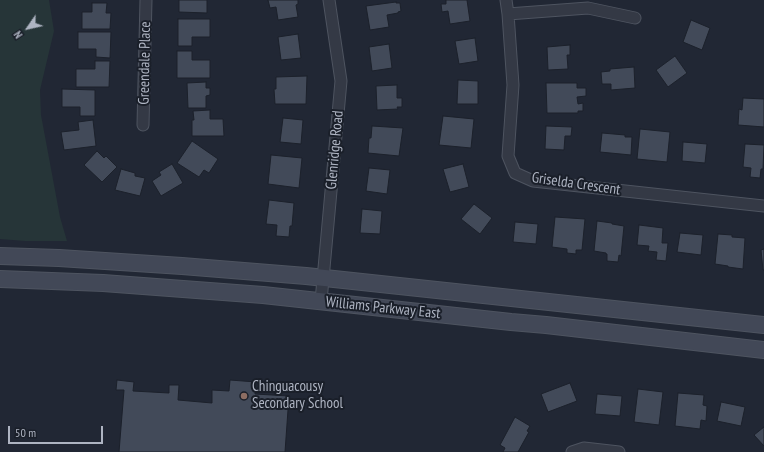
<!DOCTYPE html>
<html>
<head>
<meta charset="utf-8">
<style>
	body { margin:0 }
	#map { position:relative; width:764px; height:452px; overflow:hidden; background:#212734; font-family:"PT Sans Narrow",sans-serif }
	canvas { display:block }
	.north { position:absolute; left:8px; top:8px; width:40px; height:40px; -webkit-text-stroke:3px #1a1f29; paint-order:stroke; rotate:236deg; font-size:11px; font-weight:700; line-height:16px; text-align:center; color:#aeb4c2 }
	.north::after { content:''; display:block; margin:auto; width:14px; height:18px; background:#aeb4c2; clip-path:polygon(50% 0,100% 100%,50% 72%,0 100%) }
	.scale { position:absolute; left:8px; top:426px; width:95px; height:18px; box-sizing:border-box; border:2px solid #aeb4c2; border-top:0; padding-left:5px; font-size:12px; line-height:14px; white-space:nowrap; color:#aeb4c2; -webkit-text-stroke:3px #1a1f29; paint-order:stroke }
</style>
</head>
<body>
<div id="map">
<canvas width="764" height="452"></canvas>
<div class="north">N</div>
<div class="scale">50 m</div>
</div>
<script>
const ctx = document.querySelector('canvas').getContext('2d');
ctx.lineJoin = 'round';
function fillPath(path, color) { ctx.fillStyle = color; ctx.fill(path, 'evenodd'); }
const shape = rows => new Path2D(rows.map(r => 'M' + r).join(''));
function trace(path, color, width, dash) { ctx.strokeStyle = color; ctx.lineWidth = width; ctx.lineCap = dash ? 'butt' : 'round'; ctx.setLineDash(dash || []); ctx.stroke(path); }
function drawText(font, color, halo, rows, align = 'center') {
  ctx.font = font + ' "PT Sans Narrow",sans-serif'; ctx.lineWidth = 4; ctx.setLineDash([]); ctx.textBaseline = 'middle'; ctx.strokeStyle = halo; ctx.fillStyle = color; for (const [text, x, y, turn = 0] of rows) {
    ctx.save(); ctx.translate(x, y); ctx.rotate((+turn || 0) * Math.PI / 180); ctx.textAlign = isNaN(turn) ? turn : align; if (halo) ctx.strokeText(text, 0, 0); ctx.fillText(text, 0, 0); ctx.restore();
  }
}
const green = shape([
	[0,0,49,0,54,31,40,90,41,115,60,217,67,241,25,241,0,239]
]);
const building = shape([
	[179,0,207,0,207,13,179,12,179,0],
	[268,0,298,0,298,4,296,5,298,17,278,20,276,7,270,8,268,0],
	[446,0,467,0,470,21,450,24,448,11,442,12,441,4,446,4,446,0],
	[396,2,396,3,400,3,401,11,398,12,398,13,387,15,389,27,370,30,366,6,396,2],
	[92,3,107,3,106,13,111,13,110,29,82,29,82,12,92,12,92,3],
	[178,19,210,19,210,37,192,37,192,46,178,46,178,19],
	[691,20,710,28,702,50,683,42,691,20],
	[78,32,111,32,110,58,96,57,96,49,78,49,78,32],
	[298,34,301,58,281,60,278,37,298,34],
	[475,38,478,61,459,64,455,41,475,38],
	[389,44,392,68,372,71,369,47,389,44],
	[570,45,570,55,567,55,568,69,548,70,547,47,570,45],
	[177,51,192,51,192,60,210,60,210,78,177,78,177,51],
	[675,56,687,73,668,87,656,70,675,56],
	[95,61,110,61,109,87,76,87,76,69,95,69,95,61],
	[634,67,635,88,611,90,611,84,602,84,601,72,610,71,610,69,634,67],
	[307,76,306,104,275,104,274,89,276,89,276,77,307,76],
	[458,80,478,81,478,104,457,104,458,80],
	[206,82,206,88,210,88,210,95,206,96,206,108,188,108,187,83,206,82],
	[546,83,577,83,577,88,586,88,586,96,577,97,578,104,583,103,583,111,578,111,578,113,547,113,546,83],
	[397,85,397,98,402,98,402,107,397,107,398,109,377,110,376,86,397,85],
	[62,89,95,90,95,116,80,116,80,107,62,107,62,89],
	[743,98,764,99,764,127,738,125,739,109,742,110,743,98],
	[210,110,210,119,223,119,224,136,192,136,192,120,194,120,193,111,210,110],
	[443,116,474,119,471,148,439,145,443,116],
	[283,118,303,120,301,144,280,142,283,118],
	[93,120,96,146,64,150,61,132,79,130,78,122,93,120],
	[372,126,403,128,399,156,368,153,369,138,371,138,372,126],
	[546,126,572,127,571,136,565,136,564,150,545,149,546,126],
	[640,129,670,132,667,162,637,159,640,129],
	[602,133,625,135,625,137,632,137,631,155,600,152,602,133],
	[192,141,218,159,209,173,204,170,199,177,177,163,192,141],
	[683,142,707,144,705,163,682,161,683,142],
	[745,144,764,145,763,169,761,169,760,178,750,177,751,168,743,167,745,144],
	[97,151,104,158,106,156,117,167,102,182,84,165,97,151],
	[271,155,302,158,299,188,268,184,271,155],
	[172,164,183,183,161,196,152,181,161,175,159,172,172,164],
	[463,164,469,187,450,192,443,169,463,164],
	[369,168,390,170,387,194,366,191,369,168],
	[121,169,135,173,135,176,145,178,140,196,115,190,121,169],
	[269,200,294,203,292,226,290,226,289,237,276,236,277,225,266,224,269,200],
	[474,204,492,218,480,234,461,219,474,204],
	[362,209,382,211,380,234,360,233,362,209],
	[555,217,585,219,582,250,576,250,576,254,567,253,567,249,552,247,555,217],
	[597,221,612,223,612,224,624,226,621,256,619,255,618,262,607,261,607,254,606,254,606,253,594,251,597,221],
	[515,222,538,224,536,244,513,242,515,222],
	[639,225,663,228,662,243,668,243,666,261,656,260,657,252,648,251,649,246,637,245,639,225],
	[680,233,703,235,701,255,677,252,680,233],
	[718,234,732,235,732,237,745,238,743,269,728,267,728,266,715,264,718,234],
	[764,249,764,270,763,270,761,250,764,249],
	[117,380,134,382,133,391,169,393,169,385,179,385,178,400,212,403,212,390,229,391,230,380,256,382,255,394,289,396,285,452,119,452,124,390,116,390,117,380],
	[570,383,577,401,548,412,541,394,570,383],
	[638,389,663,392,659,425,634,422,638,389],
	[678,393,704,395,703,405,707,406,706,421,701,420,700,429,675,426,678,393],
	[597,394,622,396,620,416,595,414,597,394],
	[721,402,745,407,741,426,717,421,721,402],
	[515,417,530,426,527,431,529,432,518,452,503,452,505,448,500,445,515,417],
	[764,427,764,446,754,435,764,427]
]);
const minor = shape([
	[506,0,508,14,513,85,508,156,515,173,533,181,764,206],
	[508,14,588,8,635,18],
	[143,125,146,0],
	[321,301,341,81,329,0],
	[572,452,584,448,619,452]
]);
const secondary = shape([
	[0,256,59,258,182,266,306,276,764,325],
	[0,279,103,283,263,295,511,322,546,325,764,350]
]);
const markers = [
	[244,396,4,"#8d6e63"]
];
const streetNames = [
	["Greendale Place",145,63,-89],
	["Glenridge Road",335,150,-85],
	["Griselda Crescent",576,184,8],
	["Williams Parkway East",383,308,6]
];
const poiNames = [
	["Chinguacousy",252,387],
	["Secondary School",252,404]
];
fillPath(green, '#263538');
fillPath(building, '#424a59');
trace(building, '#1c212b', 1);
trace(minor, '#4e5460', 13);
trace(secondary, '#4e5460', 18);
trace(minor, '#343945', 11);
trace(secondary, '#424857', 16);
for (const [x, y, r, color] of markers) { const dot = new Path2D(); dot.arc(x, y, r, 0, 2 * Math.PI); ctx.fillStyle = color; ctx.fill(dot); trace(dot, '#1a1f29', 1.5); }
drawText('15px', '#aeb4c2', '#1a1f29', streetNames);
drawText('15px', '#aeb4c2', '#1a1f29', poiNames, 'left');
</script>
</body>
</html>
